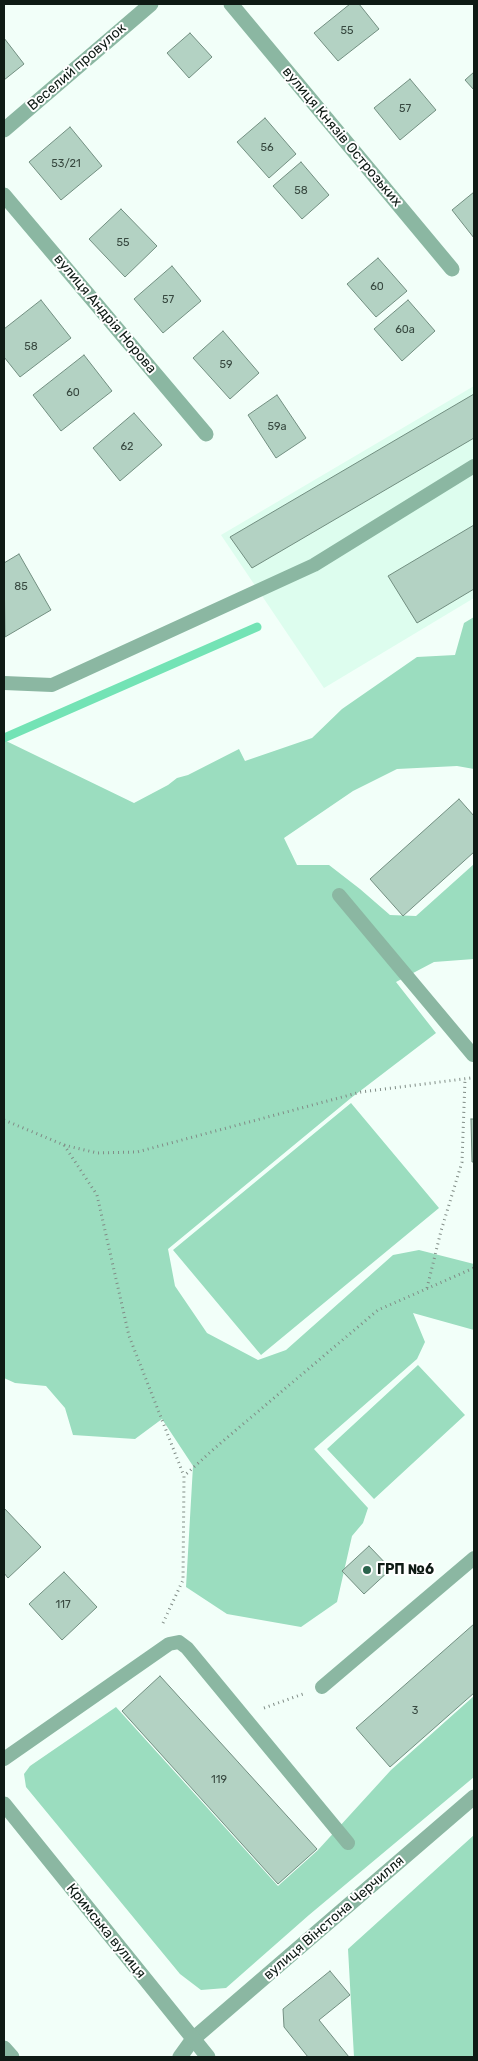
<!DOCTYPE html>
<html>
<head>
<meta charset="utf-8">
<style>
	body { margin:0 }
	#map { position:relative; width:478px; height:2061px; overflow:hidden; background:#f2fff9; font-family:Rubik,sans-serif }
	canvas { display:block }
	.frame { position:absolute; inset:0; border:5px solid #0f1b15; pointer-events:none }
</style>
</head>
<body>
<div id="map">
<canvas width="478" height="2061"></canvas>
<div class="frame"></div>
</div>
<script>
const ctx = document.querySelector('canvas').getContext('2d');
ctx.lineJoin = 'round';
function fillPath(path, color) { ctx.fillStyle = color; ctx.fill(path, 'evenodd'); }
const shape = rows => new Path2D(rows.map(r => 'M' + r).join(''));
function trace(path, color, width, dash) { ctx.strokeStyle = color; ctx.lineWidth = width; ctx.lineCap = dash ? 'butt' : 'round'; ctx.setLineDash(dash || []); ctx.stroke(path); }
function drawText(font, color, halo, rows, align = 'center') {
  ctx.font = font + ' Rubik,sans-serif'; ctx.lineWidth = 4; ctx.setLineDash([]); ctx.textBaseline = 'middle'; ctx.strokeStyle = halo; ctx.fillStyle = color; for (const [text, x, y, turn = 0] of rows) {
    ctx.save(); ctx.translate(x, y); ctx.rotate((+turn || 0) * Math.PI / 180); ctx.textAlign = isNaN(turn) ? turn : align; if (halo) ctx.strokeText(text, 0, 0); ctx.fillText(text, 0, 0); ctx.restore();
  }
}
const built = shape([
	[474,386,474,598,324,688,221,535]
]);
const green = shape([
	[474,617,474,769,457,766,397,769,353,791,284,838,297,865,329,865,360,889,390,915,416,916,474,864,474,959,434,962,396,982,436,1033,351,1098,168,1249,175,1286,207,1333,258,1360,286,1350,393,1255,419,1250,474,1264,474,1330,413,1313,425,1342,417,1359,314,1449,368,1508,363,1523,352,1536,337,1602,301,1627,227,1614,186,1587,193,1466,162,1419,135,1439,73,1435,65,1408,46,1386,15,1383,4,1378,4,740,134,803,168,785,177,778,188,775,239,749,245,761,312,738,342,709,417,657,455,655,464,623],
	[351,1103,439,1208,261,1355,173,1250],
	[418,1365,465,1415,374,1499,327,1449],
	[474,1696,474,1777,309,1915,226,1988,201,1990,180,1974,26,1787,24,1774,30,1766,116,1707,278,1886,318,1850,391,1770],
	[474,1835,474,2057,354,2057,348,1949]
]);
const stream = shape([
	[4,738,257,627]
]);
const building = shape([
	[350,4,359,4,379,29,338,61,314,33,350,4],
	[190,33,212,57,189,78,167,53,190,33],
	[4,38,24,64,4,80,4,38],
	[474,72,474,90,465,80,474,72],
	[410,79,436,110,400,140,374,108,410,79],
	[265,118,296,154,269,178,237,142,265,118],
	[70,127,102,166,61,200,29,162,70,127],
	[301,162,329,195,302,219,273,186,301,162],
	[474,192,474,238,452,210,474,192],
	[121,209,157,246,125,277,89,239,121,209],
	[378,258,407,291,376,317,347,284,378,258],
	[172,266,201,301,163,333,134,299,172,266],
	[41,300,71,338,20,377,4,357,4,329,41,300],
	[408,300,435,331,402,361,374,329,408,300],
	[223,331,259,373,230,399,193,358,223,331],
	[84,355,112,391,61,431,33,395,84,355],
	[474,394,474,438,252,568,230,537,474,394],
	[277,395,306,438,276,458,248,415,277,395],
	[134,413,162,445,120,481,93,448,134,413],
	[474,525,474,589,417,623,388,576,474,525],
	[19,554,51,610,5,637,4,563,19,554],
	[459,799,474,816,474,852,403,916,370,879,459,799],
	[471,1119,474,1119,474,1162,472,1162,471,1119],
	[4,1508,41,1547,8,1578,4,1573,4,1508],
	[369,1546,391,1569,364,1594,342,1571,369,1546],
	[64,1572,97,1607,62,1640,29,1604,64,1572],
	[474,1624,474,1693,390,1767,356,1728,474,1624],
	[160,1676,317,1849,278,1884,122,1711,160,1676],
	[330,1971,350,1995,319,2020,349,2057,308,2057,284,2027,283,2009,330,1971]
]);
const path = shape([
	[4,1120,64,1145,97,1153,137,1152,361,1092,471,1078],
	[64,1145,97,1195,129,1336,184,1476],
	[427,1288,441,1231,462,1162,465,1079],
	[163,1623,183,1580,184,1476,216,1447,378,1310,474,1268],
	[264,1708,303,1694]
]);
const service = shape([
	[4,683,52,685,314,565,474,466],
	[339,895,473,1055],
	[322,1687,474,1558],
	[4,1759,169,1644,179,1642,187,1648,348,1843]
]);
const minor = shape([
	[231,4,452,269],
	[4,130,151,4],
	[4,195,206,434],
	[4,2048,12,2057],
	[180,2057,193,2039,474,1797]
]);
const tertiary = shape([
	[4,1804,208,2057]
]);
const markers = [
	[367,1570,5,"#2b644d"]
];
const numberNames = [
	["55",347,31],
	["57",405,109],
	["56",267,148],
	["53/21",66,164],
	["58",301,191],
	["55",123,243],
	["60",377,287],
	["57",168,300],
	["60а",405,330],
	["58",31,347],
	["59",226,365],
	["60",73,393],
	["59а",277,427],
	["62",127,447],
	["85",21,587],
	["117",63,1605],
	["3",415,1711],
	["119",219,1780]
];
const streetNames = [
	["Веселий провулок",77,67,-41],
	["вулиця Князів Острозьких",342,137,50],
	["вулиця Андрія Норова",105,314,50],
	["вулиця Вінстона Черчилля",334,1918,-41],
	["Кримська вулиця",106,1931,51]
];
const poiNames = [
	["ГРП №6",377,1570]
];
fillPath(built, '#ddfdee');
fillPath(green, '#9bddbf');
trace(stream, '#73e3b5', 9);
fillPath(building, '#b3d2c3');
trace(building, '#728f81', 1);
trace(path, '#808c86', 3, [1, 4]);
trace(service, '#8bb7a2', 14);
trace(minor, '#8bb7a2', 15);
trace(tertiary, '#8bb7a2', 15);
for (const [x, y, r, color] of markers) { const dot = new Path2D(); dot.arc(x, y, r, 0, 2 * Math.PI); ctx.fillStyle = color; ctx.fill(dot); trace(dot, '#fff', 2); }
drawText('11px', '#384940', null, numberNames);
drawText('14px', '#0f1b15', '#fff', streetNames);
drawText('bold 14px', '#0f1b15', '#fff', poiNames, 'left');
</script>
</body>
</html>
